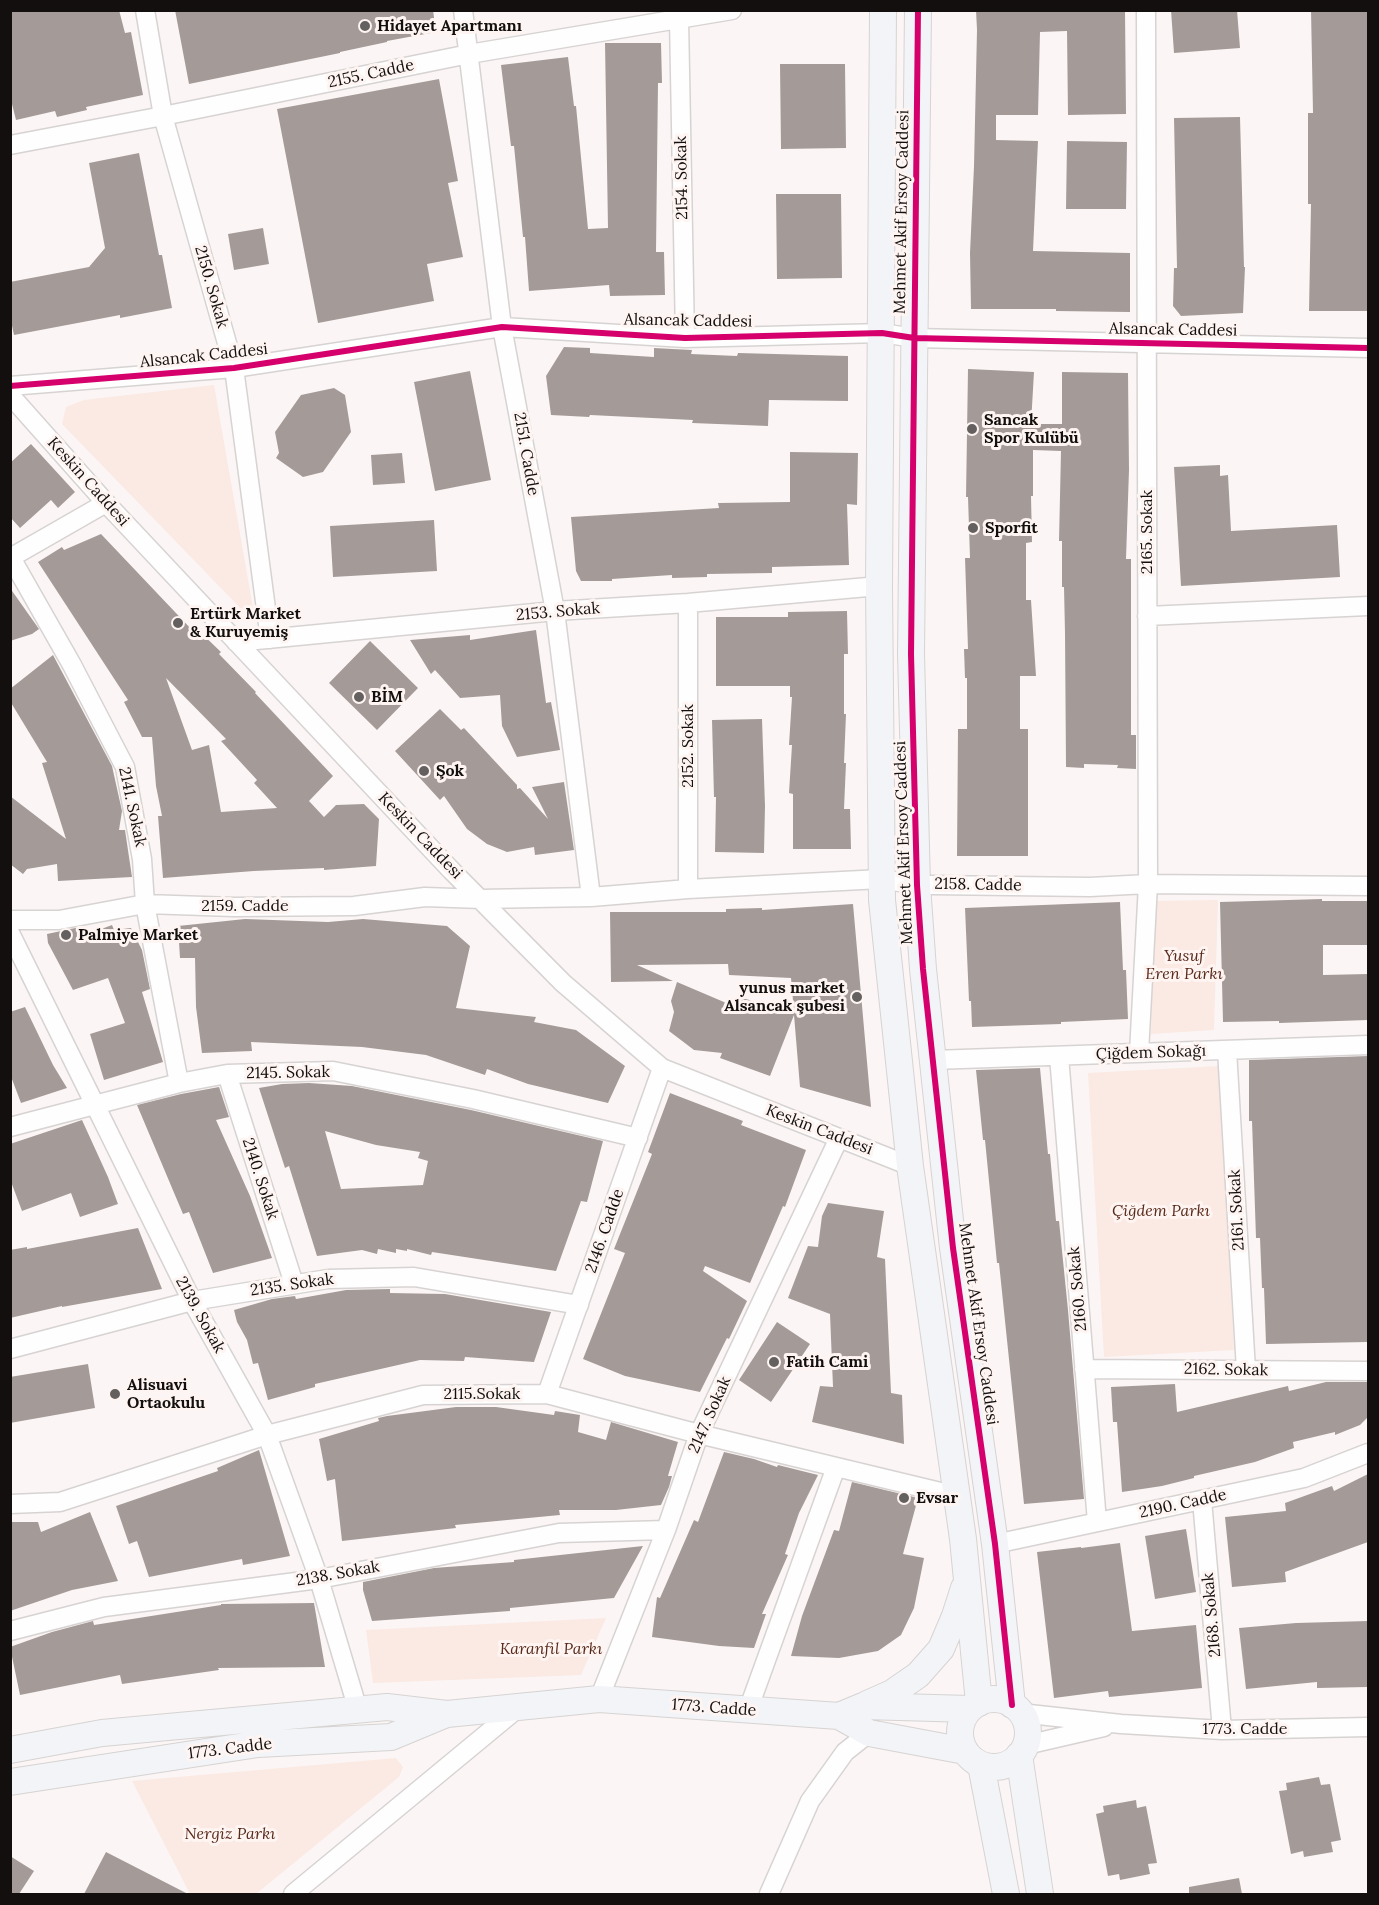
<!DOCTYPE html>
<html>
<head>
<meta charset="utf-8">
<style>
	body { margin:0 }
	#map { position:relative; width:1379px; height:1905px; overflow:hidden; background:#fbf6f5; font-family:Lora,serif }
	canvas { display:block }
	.frame { position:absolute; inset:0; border:12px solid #120f0e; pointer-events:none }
</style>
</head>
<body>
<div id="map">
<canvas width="1379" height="1905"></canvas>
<div class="frame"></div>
</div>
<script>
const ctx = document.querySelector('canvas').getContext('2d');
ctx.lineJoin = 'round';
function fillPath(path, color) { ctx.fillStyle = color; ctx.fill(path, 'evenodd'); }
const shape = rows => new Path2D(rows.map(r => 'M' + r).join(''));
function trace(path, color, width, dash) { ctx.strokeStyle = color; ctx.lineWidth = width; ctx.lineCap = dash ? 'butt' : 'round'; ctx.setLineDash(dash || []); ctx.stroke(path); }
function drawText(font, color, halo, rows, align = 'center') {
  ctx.font = font + ' Lora,serif'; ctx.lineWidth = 6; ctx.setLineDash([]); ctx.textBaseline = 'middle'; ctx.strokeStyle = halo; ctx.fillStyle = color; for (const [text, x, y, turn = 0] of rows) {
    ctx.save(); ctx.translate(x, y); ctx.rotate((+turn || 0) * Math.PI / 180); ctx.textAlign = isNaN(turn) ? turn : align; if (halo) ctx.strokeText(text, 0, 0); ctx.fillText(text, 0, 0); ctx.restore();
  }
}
const green = shape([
	[214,385,253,608,246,614,62,424,66,407,84,400],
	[1218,900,1214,1030,1151,1034,1154,901],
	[1219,1066,1234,1350,1104,1357,1088,1073],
	[606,1618,581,1675,373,1683,366,1630],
	[396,1758,403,1767,399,1777,256,1894,190,1894,132,1781]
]);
const building = shape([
	[10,10,119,10,125,33,131,32,143,95,86,107,87,110,57,117,55,111,16,120,10,96],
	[175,10,433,10,436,32,387,41,387,42,340,52,340,53,189,84],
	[976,10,1125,10,1126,114,1068,115,1067,31,1040,32,1038,115,996,115,996,140,1038,141,1033,251,1130,253,1130,312,1056,311,1056,309,971,309,970,253,974,166,977,30],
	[1171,10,1237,10,1240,48,1174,53],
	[1311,10,1368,10,1368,311,1309,311,1311,204,1308,204,1308,113,1313,113],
	[605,43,661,43,662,83,658,83,656,252,664,252,665,295,610,296,609,285,529,291,525,237,523,237,514,146,511,146,501,65,568,57,574,106,576,106,588,229,608,228],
	[780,64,845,64,846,148,781,149],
	[439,79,458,181,448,183,463,257,427,264,434,301,318,323,277,109],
	[1240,117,1244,267,1245,267,1243,313,1181,316,1173,306,1174,268,1177,268,1174,118],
	[1067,141,1127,142,1126,209,1066,209],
	[139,153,159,255,162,255,172,308,120,318,120,315,14,335,10,316,10,282,89,267,105,248,89,163],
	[776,194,841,194,842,278,777,279],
	[263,228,269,264,234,270,228,234],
	[564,347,590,348,590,353,654,357,654,348,692,350,691,354,737,356,738,353,848,356,848,401,769,400,768,426,692,423,693,420,590,415,589,417,551,415,546,376],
	[968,369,1034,372,1031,424,1062,424,1062,372,1128,373,1129,470,1126,559,1131,559,1131,735,1136,735,1136,769,1117,768,1118,765,1084,764,1084,768,1066,767,1065,633,1064,587,1062,587,1062,541,1059,541,1061,451,1033,450,1033,496,1031,496,1032,542,1026,543,1026,600,1031,600,1036,676,1020,676,1020,729,1028,729,1028,856,957,856,958,729,967,729,967,678,965,678,964,649,968,649,965,558,970,558,968,497,966,497],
	[470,371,491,480,435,491,414,382],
	[334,388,345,395,351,432,323,472,303,477,276,458,279,453,275,432,301,395],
	[31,444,75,492,58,508,51,500,20,528,10,517,10,463],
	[790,452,858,453,857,505,847,504,849,565,772,567,772,573,707,574,707,577,672,578,672,575,612,579,612,581,581,581,576,571,571,517,719,508,718,503,790,502],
	[402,453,405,483,373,485,371,455],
	[1220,465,1220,476,1228,475,1231,531,1337,525,1340,577,1181,586,1174,467],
	[434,520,437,571,333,577,330,526],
	[101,534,193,631,196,628,221,652,219,654,256,692,255,693,333,776,309,801,324,817,336,805,364,804,379,819,376,866,324,870,324,868,254,871,163,878,158,816,162,816,156,786,152,737,142,737,124,702,128,700,38,562,62,547,64,550],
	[166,678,226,739,221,741,257,780,254,783,277,808,221,812,209,745,192,750],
	[10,588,39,629,32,634,10,641],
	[847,611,848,654,844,654,844,714,846,714,844,763,846,763,844,809,850,809,851,849,793,849,793,794,789,793,792,745,789,745,792,697,790,697,790,686,716,686,716,617,788,617,788,612],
	[536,630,546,703,551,702,560,750,517,757,502,726,500,695,460,698,435,670,431,674,410,640,470,635,470,640],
	[370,641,418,688,377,730,329,683],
	[53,655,112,766,122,811,119,830,125,830,132,877,58,881,57,864,27,869,23,874,10,864,10,796,66,839,42,763,47,762,10,701,10,689],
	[440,709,461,730,464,728,517,785,517,789,520,788,548,819,532,787,564,782,574,850,535,855,534,847,507,852,487,844,467,829,444,796,440,800,395,751],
	[762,719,765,806,764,853,715,852,716,797,714,797,712,720],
	[1322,899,1322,901,1368,901,1368,945,1323,945,1323,975,1368,974,1368,1020,1279,1023,1279,1021,1223,1022,1220,902],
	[1120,902,1123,970,1126,970,1128,1019,1061,1022,1061,1024,972,1027,971,1001,969,1001,965,908],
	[853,904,871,1107,800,1087,794,1015,770,1076,720,1058,722,1053,694,1050,669,1031,674,1012,671,1001,677,982,738,1008,742,998,794,1012,791,978,729,975,728,964,637,965,673,981,611,982,610,912,726,912,726,909,762,908,762,910],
	[245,919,328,922,363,919,447,926,470,946,456,1008,536,1017,534,1022,576,1030,625,1066,608,1103,528,1084,487,1069,485,1075,426,1055,362,1047,251,1042,252,1051,202,1053,196,1007,195,958,180,958,178,926],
	[112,925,114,930,131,928,142,950,150,989,142,992,163,1062,104,1080,90,1034,125,1023,108,978,73,990,48,943,47,934,80,927,83,936],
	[25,1007,53,1065,67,1088,21,1103,10,1074,10,1012],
	[1368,1056,1368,1342,1266,1344,1264,1288,1262,1288,1260,1238,1256,1238,1252,1121,1249,1121,1249,1060],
	[1040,1068,1048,1154,1050,1154,1056,1221,1059,1221,1068,1310,1084,1499,1024,1504,999,1263,997,1263,985,1140,983,1140,976,1070],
	[309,1083,352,1086,471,1110,603,1141,587,1202,581,1201,556,1271,432,1252,431,1255,407,1249,407,1251,396,1249,396,1253,378,1249,377,1254,362,1250,317,1256,289,1166,285,1168,259,1088,282,1084],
	[325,1131,376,1145,420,1152,418,1158,428,1161,423,1185,341,1189],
	[219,1087,229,1117,216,1120,250,1196,272,1258,213,1273,189,1212,183,1214,137,1105,181,1094],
	[670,1093,743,1121,741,1125,806,1150,785,1207,783,1206,750,1283,705,1266,703,1271,747,1301,729,1339,727,1338,700,1392,625,1376,583,1359,625,1253,614,1249,652,1154,648,1152],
	[82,1120,108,1177,118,1204,80,1217,71,1193,22,1211,10,1179,10,1144],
	[828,1203,884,1211,877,1257,885,1259,891,1393,902,1395,904,1444,812,1422,820,1386,833,1387,830,1314,788,1298,808,1246,818,1247,822,1216],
	[138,1228,162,1289,62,1307,62,1306,10,1318,10,1250,27,1247,27,1249],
	[390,1289,390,1293,445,1294,551,1312,534,1362,465,1357,464,1361,420,1360,315,1384,315,1387,268,1400,258,1363,253,1364,247,1340,237,1322,234,1310,272,1299,295,1296,296,1299,346,1290],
	[777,1322,810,1344,771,1402,739,1380],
	[88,1364,95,1408,10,1423,10,1377],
	[1326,1382,1368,1382,1368,1417,1360,1425,1335,1435,1335,1432,1293,1442,1294,1448,1255,1462,1194,1476,1194,1478,1162,1486,1122,1492,1117,1422,1113,1422,1111,1387,1175,1384,1177,1412,1288,1386,1289,1391],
	[456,1407,496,1407,554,1415,555,1411,580,1415,578,1432,606,1440,611,1422,678,1442,668,1476,672,1476,669,1487,661,1505,616,1510,559,1510,560,1515,455,1525,456,1528,342,1541,335,1479,327,1481,319,1439,379,1421,378,1418,387,1416],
	[259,1450,290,1556,243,1565,242,1559,149,1577,137,1541,129,1544,116,1506,218,1471,217,1468],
	[724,1452,754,1459,777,1467,778,1465,818,1475,799,1513,785,1554,788,1555,762,1614,766,1614,754,1648,719,1646,652,1637,657,1597,660,1598,694,1520,698,1522],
	[1368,1474,1368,1542,1285,1572,1286,1582,1232,1587,1225,1517,1286,1511,1285,1503,1332,1486,1334,1491],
	[852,1482,918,1498,903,1554,924,1558,914,1608,901,1635,878,1651,839,1658,791,1656,802,1616,834,1530,839,1531],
	[90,1512,118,1581,72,1590,10,1611,10,1522,38,1522,41,1532],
	[1186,1529,1196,1592,1155,1599,1145,1536],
	[1120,1543,1132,1631,1196,1625,1202,1688,1109,1697,1108,1691,1054,1698,1037,1552,1081,1547,1081,1548],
	[643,1546,614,1598,510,1608,510,1611,372,1621,363,1590,363,1582,434,1568,514,1562,514,1560],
	[314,1603,325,1667,218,1668,219,1670,122,1684,120,1675,20,1695,10,1647,52,1632,93,1621,94,1625,221,1605,221,1604],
	[1368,1621,1368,1687,1317,1688,1317,1682,1246,1689,1239,1628,1296,1623],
	[1319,1777,1321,1785,1330,1784,1341,1840,1331,1842,1333,1852,1304,1857,1303,1851,1291,1854,1279,1791,1287,1790,1286,1783],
	[1136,1800,1137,1808,1146,1806,1157,1863,1148,1864,1150,1874,1120,1880,1119,1874,1108,1876,1096,1814,1104,1812,1103,1806],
	[106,1852,188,1894,84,1894],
	[10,1856,34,1871,19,1894,10,1894],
	[1239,1878,1242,1894,1189,1894,1189,1887]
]);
const street = shape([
	[145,10,163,116,234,368,270,639],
	[463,10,502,327,555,611,591,897],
	[679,19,685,338],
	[10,145,163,116,469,54,732,10],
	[10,386,234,368,502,327,685,338,882,333,914,338,1368,348],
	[10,395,106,503,451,870,563,983,662,1068,910,1166],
	[10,556,72,665,125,767,142,859,145,904,179,1083],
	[10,558,106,503],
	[1147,616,1368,606],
	[236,642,555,611,688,603,879,586],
	[688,889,688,603],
	[10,920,59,920,145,904,234,907,354,906,425,897,481,899,591,897,688,889,881,879,917,885,932,885,1090,887,1148,884,1368,886],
	[10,933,192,1301,267,1435,319,1579,358,1710],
	[1227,1050,1246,1370],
	[1139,1053,1148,884,1146,10],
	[1059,1056,1097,1522],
	[933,1060,1368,1045],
	[227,1074,294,1284],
	[10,1127,179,1083,227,1074,333,1071,473,1099,638,1138],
	[10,1349,192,1301,328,1279,414,1277,579,1305],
	[1084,1369,1368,1371],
	[547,1394,662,1068],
	[1202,1500,1222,1730],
	[10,1504,60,1502,267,1435,423,1395,547,1394,699,1434,957,1496],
	[995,1544,1304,1478,1368,1453],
	[10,1631,104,1607,319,1579,559,1533,666,1530],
	[599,1699,666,1530,699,1434,839,1138],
	[748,1710,836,1467],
	[1020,1713,1121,1724,1222,1730,1368,1727],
	[1026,1745,1104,1727],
	[293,1894,518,1708],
	[769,1894,810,1801,845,1752,869,1733]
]);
const secondary = shape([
	[883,10,879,586,882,900,910,1166,963,1539,979,1703],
	[918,10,911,654,917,885,923,969,953,1248,995,1544,1012,1705],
	'960 1733a34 34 0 1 1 68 0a34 34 0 1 1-68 0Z',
	[867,1704,892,1693,918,1675,941,1649,955,1616,964,1588],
	[839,1716,869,1733,965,1751],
	[10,1750,102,1733,387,1707,447,1714,599,1699,839,1716,863,1706,970,1709],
	[1019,1755,1040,1894],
	[981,1765,1006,1894],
	[10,1782,258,1744,391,1737,444,1715]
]);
const cycleway = shape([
	[918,10,911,654,917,885,923,969,953,1248,995,1544,1012,1705],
	[10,386,234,368,502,327,685,338,882,333,914,338,1368,348]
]);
const markers = [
	[365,26,6,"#64605f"],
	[972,429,6,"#64605f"],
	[973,528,6,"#64605f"],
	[178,623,6,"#64605f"],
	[359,697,6,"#64605f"],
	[424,771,6,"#64605f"],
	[66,935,6,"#64605f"],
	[857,997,6,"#64605f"],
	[774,1362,6,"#64605f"],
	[115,1394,6,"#64605f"],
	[904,1498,6,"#64605f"]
];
const poiNames = [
	["Hidayet Apartmanı",377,26],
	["Sancak",984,420],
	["Spor Kulübü",984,438],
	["Sporfit",985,528],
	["Ertürk Market",190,614],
	["& Kuruyemiş",190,632],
	["BİM",371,697],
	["Şok",436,771],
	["Palmiye Market",78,935],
	["yunus market",845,988,"right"],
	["Alsancak şubesi",845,1006,"right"],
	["Fatih Cami",786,1362],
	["Alisuavi",127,1385],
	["Ortaokulu",127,1403],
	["Evsar",916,1498]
];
const streetNames = [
	["2155. Cadde",371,74,-12],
	["2154. Sokak",682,178,-91],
	["Mehmet Akif Ersoy Caddesi",902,212,-89],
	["2150. Sokak",211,287,74],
	["Alsancak Caddesi",688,321,1],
	["Alsancak Caddesi",1173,330,1],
	["Alsancak Caddesi",204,356,-6],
	["2151. Cadde",526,454,80],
	["Keskin Caddesi",88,482,48],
	["2165. Sokak",1147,532,-90],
	["2153. Sokak",558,612,-5],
	["2152. Sokak",688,746,-90],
	["2141. Sokak",132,807,78],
	["Keskin Caddesi",420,836,46],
	["Mehmet Akif Ersoy Caddesi",904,843,-92],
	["2158. Cadde",978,885,1],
	["2159. Cadde",245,906],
	["Çiğdem Sokağı",1151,1053,-2],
	["2145. Sokak",288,1073,-1],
	["Keskin Caddesi",819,1130,21],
	["2140. Sokak",260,1179,72],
	["2161. Sokak",1237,1210,-93],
	["2146. Cadde",605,1231,-71],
	["2135. Sokak",292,1285,-8],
	["2160. Sokak",1078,1289,-95],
	["2139. Sokak",200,1315,61],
	["Mehmet Akif Ersoy Caddesi",978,1324,82],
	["2162. Sokak",1226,1370,1],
	["2115.Sokak",482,1394],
	["2147. Sokak",710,1415,-66],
	["2190. Cadde",1183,1504,-12],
	["2138. Sokak",338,1574,-10],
	["2168. Sokak",1212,1615,-95],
	["1773. Cadde",714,1708,4],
	["1773. Cadde",1245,1729],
	["1773. Cadde",230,1749,-7]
];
const parkNames = [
	["Yusuf",1184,956],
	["Eren Parkı",1184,974],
	["Çiğdem Parkı",1161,1211],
	["Karanfil Parkı",551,1649],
	["Nergiz Parkı",230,1834]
];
fillPath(green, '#fbe9e3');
fillPath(building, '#a49b99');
trace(street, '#d7d3d2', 21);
trace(secondary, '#d7d3d2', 28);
trace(street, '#fefefe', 18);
trace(secondary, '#f2f4f7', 26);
trace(cycleway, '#d6006c', 6);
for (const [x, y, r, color] of markers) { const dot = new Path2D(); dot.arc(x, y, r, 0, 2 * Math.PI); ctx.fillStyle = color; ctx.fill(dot); trace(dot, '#fef5f2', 2); }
drawText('bold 16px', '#120f0e', '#fef5f2', poiNames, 'left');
drawText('16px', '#120f0e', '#fef5f2', streetNames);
drawText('italic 16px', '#59291a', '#fef5f2', parkNames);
</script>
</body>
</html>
